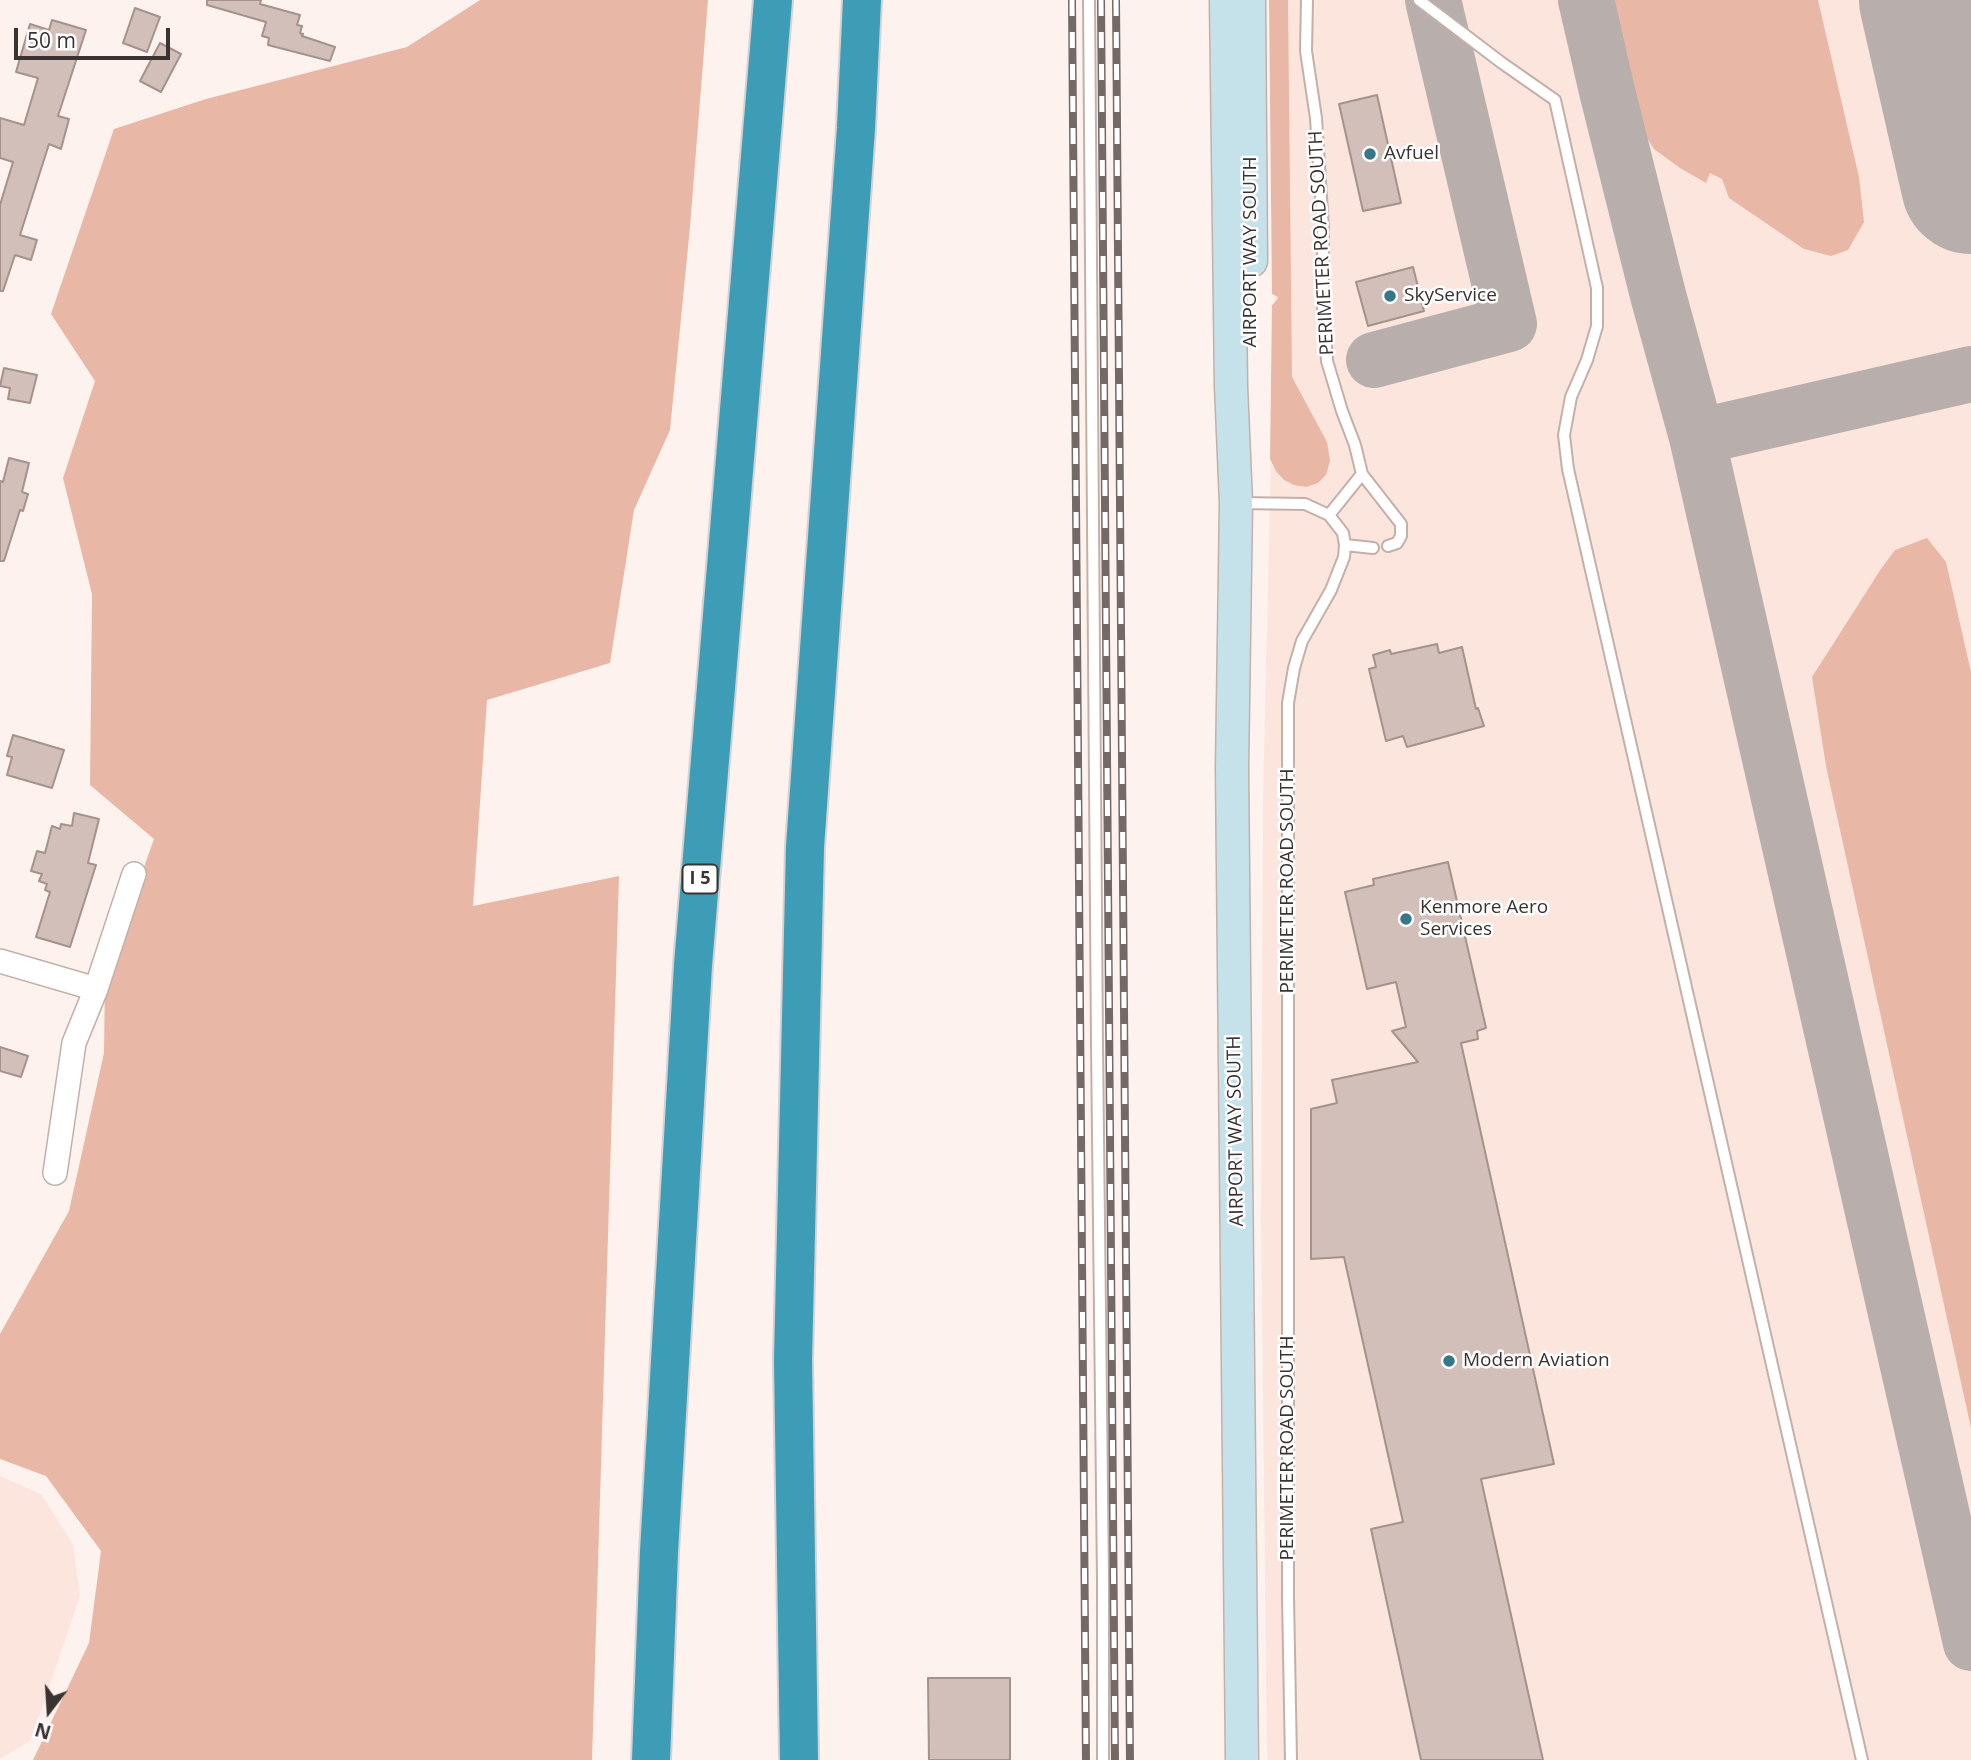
<!DOCTYPE html>
<html>
<head>
<meta charset="utf-8">
<style>
	body { margin:0 }
	#map { position:relative; width:1971px; height:1760px; overflow:hidden; background:#fef2ee; font-family:"Open Sans",sans-serif }
	canvas { display:block }
	.north { position:absolute; left:14px; top:1676px; width:70px; height:70px; -webkit-text-stroke:5px #fff; paint-order:stroke; rotate:197deg; font-size:19px; font-weight:700; line-height:28px; text-align:center; color:#3b3331 }
	.north::after { content:''; display:block; margin:auto; width:24px; height:32px; background:#3b3331; clip-path:polygon(50% 0,100% 100%,50% 72%,0 100%) }
	.scale { position:absolute; left:14px; top:28px; width:156px; height:32px; box-sizing:border-box; border:4px solid #3b3331; border-top:0; padding-left:9px; font-size:21px; line-height:24px; white-space:nowrap; color:#3b3331; -webkit-text-stroke:5px #fff; paint-order:stroke }
</style>
</head>
<body>
<div id="map">
<canvas width="1971" height="1760"></canvas>
<div class="north">N</div>
<div class="scale">50 m</div>
</div>
<script>
const ctx = document.querySelector('canvas').getContext('2d');
ctx.lineJoin = 'round';
function fillPath(path, color) { ctx.fillStyle = color; ctx.fill(path, 'evenodd'); }
const shape = rows => new Path2D(rows.map(r => 'M' + r).join(''));
function trace(path, color, width, dash) { ctx.strokeStyle = color; ctx.lineWidth = width; ctx.lineCap = dash ? 'butt' : 'round'; ctx.setLineDash(dash || []); ctx.stroke(path); }
function drawText(font, color, halo, rows, align = 'center') {
  ctx.font = font + ' "Open Sans",sans-serif'; ctx.lineWidth = 5; ctx.setLineDash([]); ctx.textBaseline = 'middle'; ctx.strokeStyle = halo; ctx.fillStyle = color; for (const [text, x, y, turn = 0] of rows) {
    ctx.save(); ctx.translate(x, y); ctx.rotate((+turn || 0) * Math.PI / 180); ctx.textAlign = isNaN(turn) ? turn : align; if (halo) ctx.strokeText(text, 0, 0); ctx.fillText(text, 0, 0); ctx.restore();
  }
}
const built = shape([
	[1275,0,1971,0,1971,1760,1267,1760,1261,1217,1263,798,1275,280],
	[0,1476,41,1494,73,1544,80,1596,31,1740,0,1759]
]);
const green = shape([
	[480,0,708,0,690,227,670,430,634,510,610,663,487,700,473,906,619,876,592,1760,33,1760,89,1643,101,1551,46,1476,0,1459,0,1334,69,1211,104,1053,105,977,154,839,90,785,92,594,63,478,95,381,51,314,114,129,206,99,407,47],
	[1269,0,1288,0,1292,377,1327,442,1330,461,1326,475,1318,483,1306,487,1294,485,1284,480,1276,471,1270,459,1272,305,1277,300,1278,297,1272,294],
	[1604,0,1818,0,1859,177,1864,222,1848,250,1831,256,1804,249,1729,198,1722,179,1710,173,1706,183,1680,168,1654,149,1631,113],
	[1927,538,1946,562,1971,672,1971,1428,1826,766,1812,677,1881,569,1895,550]
]);
const taxiway = shape([
	[1586,0,1607,91,1658,295,1697,437,1971,1643],
	[1374,360,1509,324,1433,0],
	[1697,437,1971,374]
]);
const runway = shape([
	[1929,0,1971,184]
]);
const building = shape([
	[207,0,261,0,260,4,300,15,297,25,302,26,300,33,303,34,302,36,335,47,330,61,268,45,269,38,262,36,266,22,207,5,207,0],
	[135,8,160,17,147,52,123,43,135,8],
	[52,20,86,30,58,116,69,119,61,149,49,144,20,235,37,240,31,260,15,255,3,291,0,291,0,205,13,162,0,158,0,118,24,125,38,78,16,72,30,24,49,30,52,20],
	[160,43,181,54,161,92,140,81,160,43],
	[1377,95,1401,203,1363,211,1339,104,1377,95],
	[1413,267,1424,311,1368,326,1356,282,1413,267],
	[4,368,37,375,30,403,8,399,10,388,0,386,4,368],
	[9,458,29,463,22,492,28,494,23,511,20,510,4,561,0,561,0,481,3,482,9,458],
	[1437,644,1439,653,1462,647,1476,709,1478,708,1484,726,1407,747,1403,736,1386,741,1369,669,1376,667,1373,655,1390,650,1391,654,1437,644],
	[13,735,64,750,52,788,7,775,12,757,7,756,13,735],
	[74,813,99,819,88,863,96,865,70,947,36,937,50,892,45,890,47,884,39,881,42,874,31,871,37,851,45,853,52,826,60,829,61,824,72,826,74,813],
	[1448,862,1486,1028,1477,1031,1478,1039,1461,1043,1554,1464,1481,1479,1543,1760,1421,1760,1371,1529,1403,1522,1344,1257,1311,1259,1311,1109,1337,1103,1332,1080,1418,1062,1392,1031,1406,1027,1396,982,1367,989,1345,892,1374,885,1373,879,1448,862],
	[0,1047,28,1056,21,1077,0,1071,0,1047],
	[928,1678,1010,1678,1010,1760,929,1760,928,1678]
]);
const lane = shape([
	[1089,0,1097,1044,1103,1581,1103,1760],
	[1307,0,1306,51,1316,118,1323,229,1323,308,1327,361,1342,411,1355,445,1362,474,1329,515],
	[1419,0,1502,63,1555,100,1597,288,1597,326,1587,360,1571,397,1564,435,1568,469,1862,1760],
	[1362,474,1401,524,1401,536,1397,543,1388,546],
	[1239,503,1305,504,1329,515,1343,533,1345,545,1344,557,1331,590,1302,641,1294,668,1288,703,1288,1597,1291,1760],
	[1345,545,1373,548]
]);
const street = shape([
	[0,961,96,989],
	[55,1173,74,1043,96,989,134,874]
]);
const secondary = shape([
	[1226,0,1231,386,1236,503,1232,769,1242,1760],
	[1249,0,1251,261]
]);
const highway = shape([
	[651,1760,659,1552,693,965,773,0],
	[799,1760,793,1360,805,847,856,128,862,0]
]);
const rail = shape([
	[1072,0,1086,1760],
	[1101,0,1115,1760],
	[1116,0,1130,1760]
]);
const markers = [
	[1370,154,7,"#36788a"],
	[1390,296,7,"#36788a"],
	[1406,919,7,"#36788a"],
	[1449,1361,7,"#36788a"]
];
const shields = [
	[700,879,35]
];
const shieldNames = [
	["I 5",700,879]
];
const poiNames = [
	["Avfuel",1384,154],
	["SkyService",1404,296],
	["Kenmore Aero",1420,908],
	["Services",1420,930],
	["Modern Aviation",1463,1361]
];
const streetNames = [
	["PERIMETER ROAD SOUTH",1322,243,-93],
	["AIRPORT WAY SOUTH",1251,252,-90],
	["PERIMETER ROAD SOUTH",1288,881,-90],
	["AIRPORT WAY SOUTH",1236,1131,-91],
	["PERIMETER ROAD SOUTH",1288,1448,-90]
];
fillPath(built, '#fce5dd');
fillPath(green, '#e9b7a6');
trace(taxiway, '#b8aeab', 56);
trace(runway, '#b8aeab', 140);
fillPath(building, '#d3bfb9');
trace(building, '#a4928b', 2);
trace(lane, '#c3b0a9', 14);
trace(street, '#c3b0a9', 26);
trace(secondary, '#c3b0a9', 35);
trace(highway, '#d4d2d2', 42);
trace(lane, '#fff', 10);
trace(street, '#fff', 23);
trace(secondary, '#c5e1e9', 32);
trace(highway, '#3d9cb6', 38);
trace(rail, '#736a68', 8);
trace(rail, '#fff', 5, [16]);
for (const [x, y, r, color] of markers) { const dot = new Path2D(); dot.arc(x, y, r, 0, 2 * Math.PI); ctx.fillStyle = color; ctx.fill(dot); trace(dot, '#fff', 2.5); }
for (const [x, y, w] of shields) { const box = new Path2D(); box.roundRect(x - w / 2, y - 14.5, w, 29, 5); ctx.fillStyle = '#fff'; ctx.fill(box); trace(box, '#3b3331', 2); }
drawText('bold 18px', '#3b3331', null, shieldNames);
drawText('19px', '#3b3331', '#fff', poiNames, 'left');
drawText('19px', '#3b3331', '#fff', streetNames);
</script>
</body>
</html>
